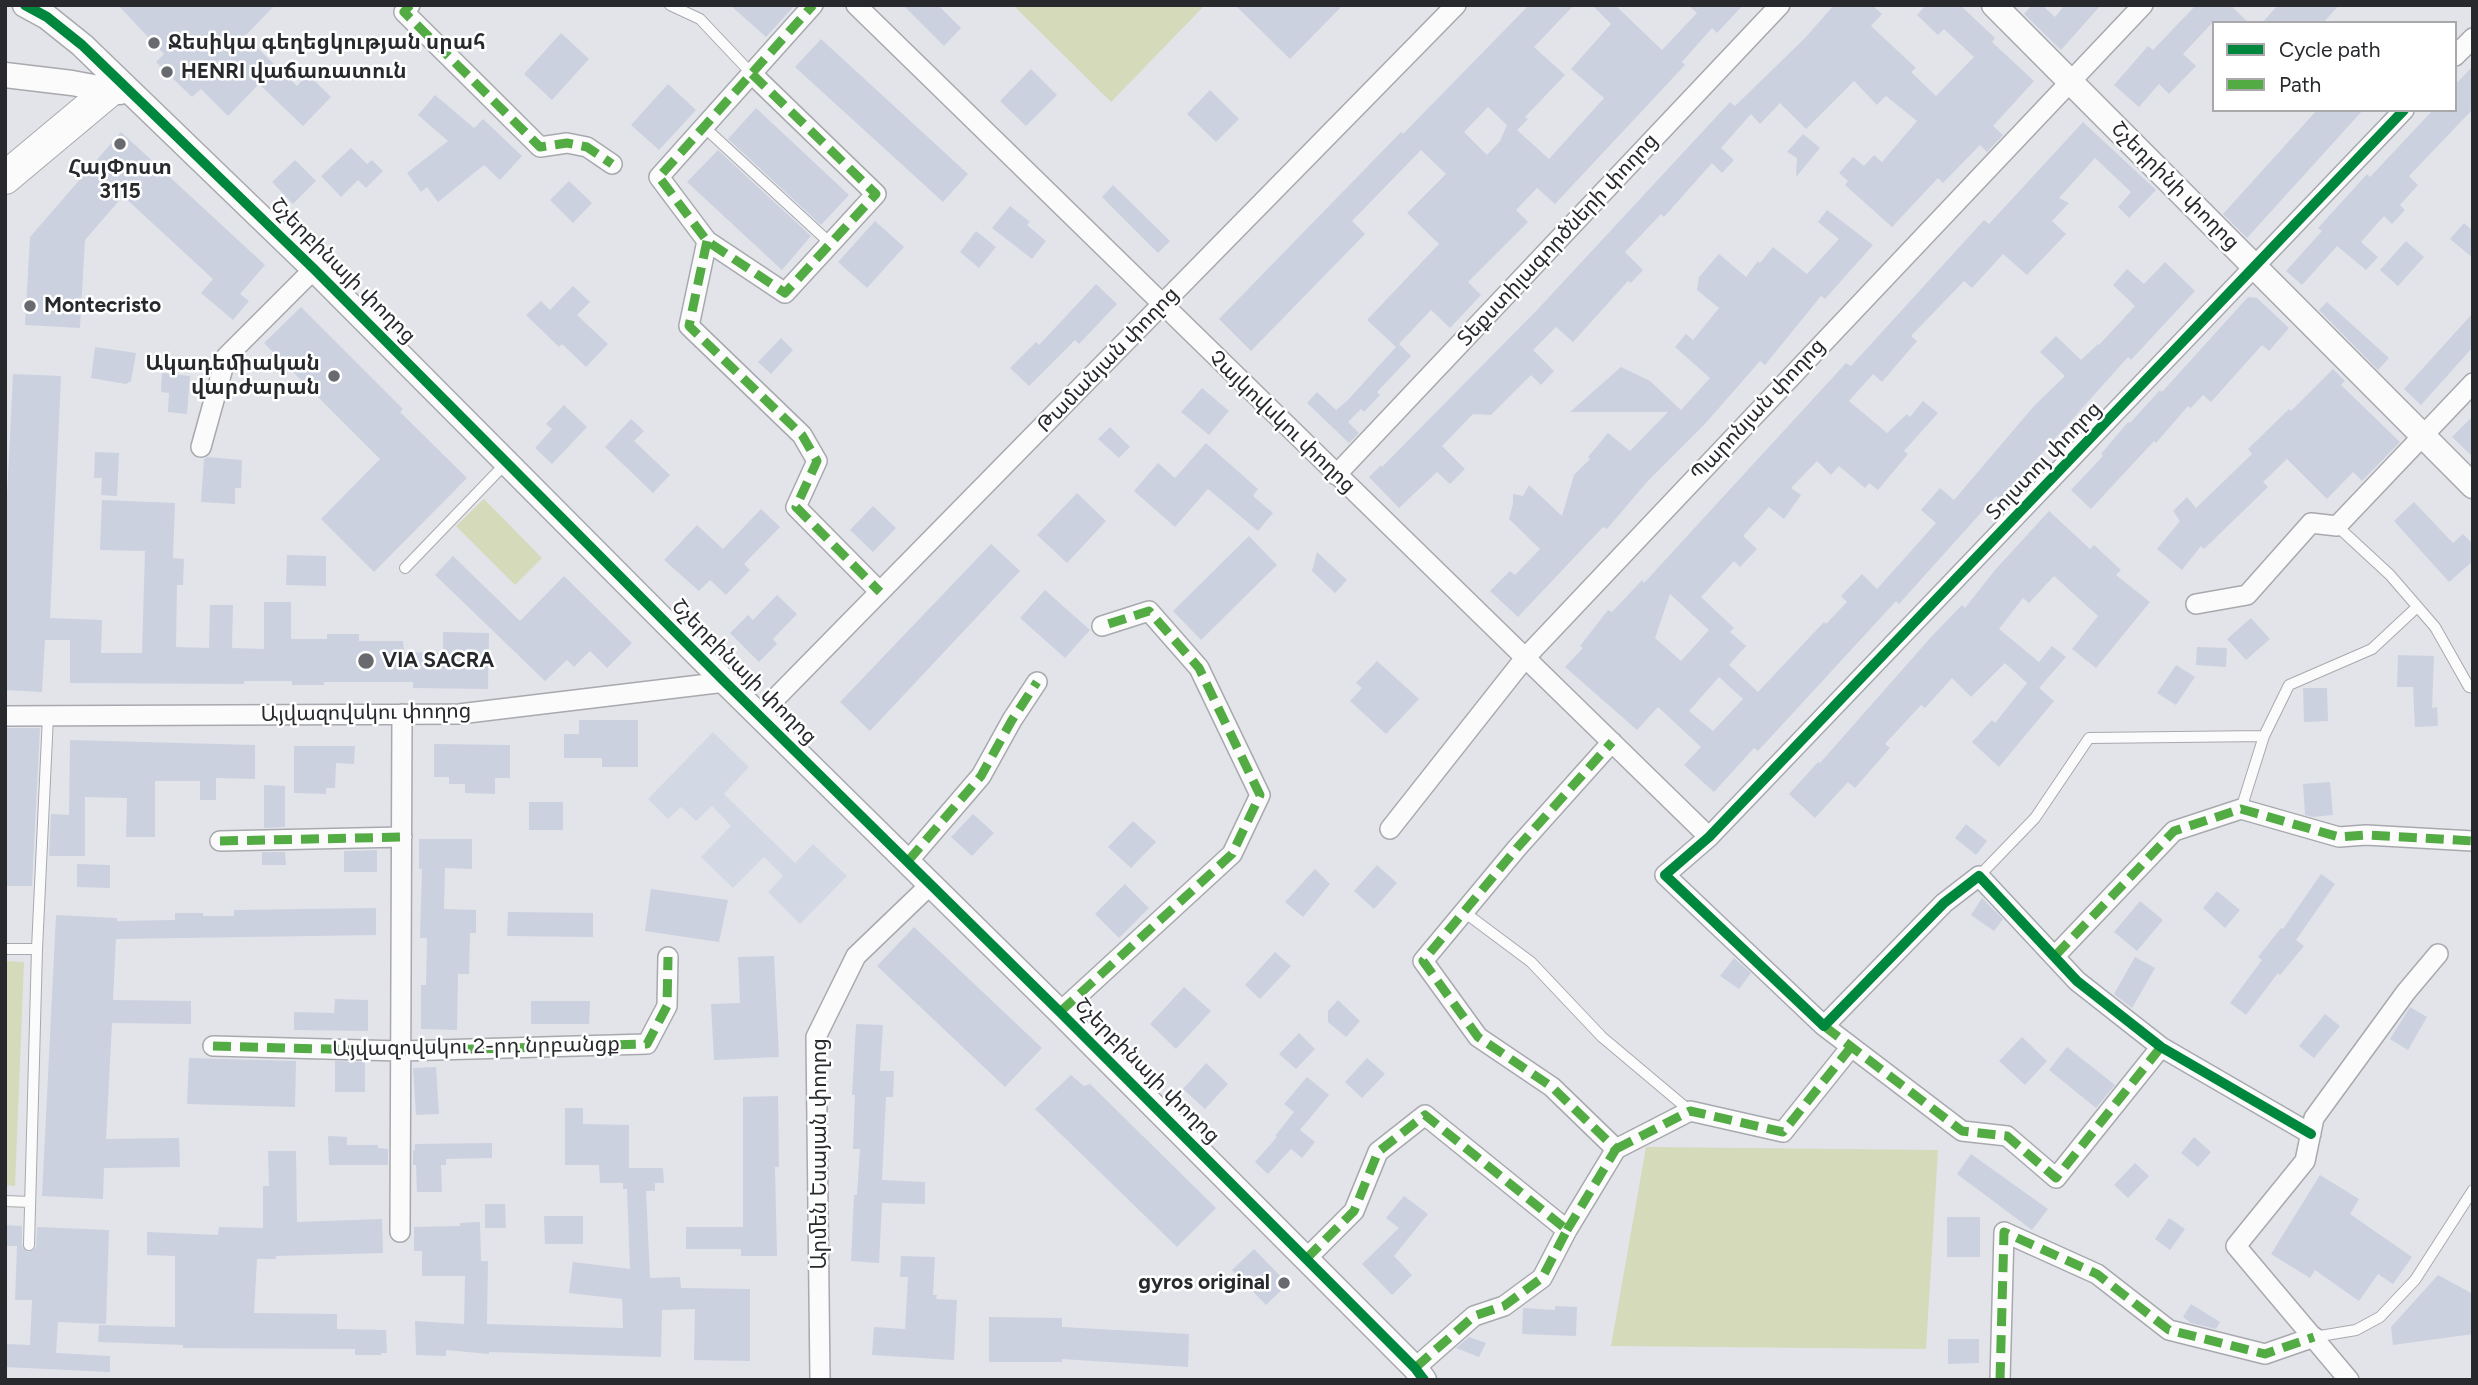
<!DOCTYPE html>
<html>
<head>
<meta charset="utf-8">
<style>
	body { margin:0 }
	#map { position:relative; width:2478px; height:1385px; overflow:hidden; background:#e2e4ea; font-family:Figtree,sans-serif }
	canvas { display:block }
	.frame { position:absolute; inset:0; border:7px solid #27292d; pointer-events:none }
	.legend { position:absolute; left:2212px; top:21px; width:245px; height:91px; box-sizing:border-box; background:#fff; border:2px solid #a9a9ab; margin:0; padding:9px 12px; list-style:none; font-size:21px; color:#27292d }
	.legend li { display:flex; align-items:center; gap:14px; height:35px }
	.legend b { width:35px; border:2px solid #a9a9ab }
</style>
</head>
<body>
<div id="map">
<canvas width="2478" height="1385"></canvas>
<div class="frame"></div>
<ul class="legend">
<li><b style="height:9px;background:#00873e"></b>Cycle path</li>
<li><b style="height:9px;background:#53ab44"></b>Path</li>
</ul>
</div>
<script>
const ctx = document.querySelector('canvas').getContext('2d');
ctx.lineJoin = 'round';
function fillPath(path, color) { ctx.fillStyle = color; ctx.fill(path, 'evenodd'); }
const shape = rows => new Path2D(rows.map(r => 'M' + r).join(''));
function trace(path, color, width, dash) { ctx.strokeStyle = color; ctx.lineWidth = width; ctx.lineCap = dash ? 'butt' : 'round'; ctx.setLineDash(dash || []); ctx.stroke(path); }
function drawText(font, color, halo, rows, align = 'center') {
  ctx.font = font + ' Figtree,"Noto Sans Armenian",sans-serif'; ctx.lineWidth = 5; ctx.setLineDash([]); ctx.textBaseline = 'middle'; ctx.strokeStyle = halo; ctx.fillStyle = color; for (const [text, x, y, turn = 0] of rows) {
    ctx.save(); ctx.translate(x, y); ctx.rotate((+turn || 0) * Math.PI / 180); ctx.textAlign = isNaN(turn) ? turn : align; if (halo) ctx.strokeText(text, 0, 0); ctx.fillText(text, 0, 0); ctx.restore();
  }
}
const built = shape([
	[713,732,749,767,724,794,795,863,813,844,847,876,800,924,768,892,783,876,764,857,733,888,701,857,731,826,712,806,696,821,681,807,668,819,648,799]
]);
const green = shape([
	[1013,5,1205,5,1111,102],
	[484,499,542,558,515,585,456,526],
	[5,961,24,962,15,1186,5,1185],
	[1646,1147,1938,1150,1926,1349,1611,1346]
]);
const building = shape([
	[118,5,275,5,245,36,297,86,308,74,331,97,303,126,259,84,228,116,201,89,192,97,156,62,164,54],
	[730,5,795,5,766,37],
	[903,5,938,5,961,28,944,46],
	[1235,5,1343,5,1290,59],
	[1529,5,1574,5,1534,47,1565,75,1525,117,1528,119,1517,130,1549,159,1604,98,1571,69,1611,24,1592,5,1615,5,1662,50,1697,13,1688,5,1743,5,1717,33,1712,28,1682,62,1685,65,1555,204,1537,188,1516,210,1528,222,1468,282,1481,295,1450,328,1431,310,1399,344,1411,356,1377,392,1380,395,1364,412,1361,409,1348,422,1359,433,1349,443,1307,403,1317,392,1336,410,1347,401,1396,347,1367,320,1439,244,1407,213,1446,174,1421,150,1352,221,1365,234,1251,351,1219,319,1401,132,1403,134],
	[1488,107,1507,125,1500,141,1487,155,1464,132],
	[1834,5,1872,5,1882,14,1871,26,1916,68,1911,72,1936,96,1974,57,1944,29,1938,35,1917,15,1926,5,1960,5,1995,38,1992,42,2034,81,1993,126,2003,135,1987,152,1980,145,1943,183,1938,178,1892,227,1845,185,1848,181,1839,173,1853,157,1864,166,1874,155,1882,162,1917,121,1886,96,1877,105,1854,81,1806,129,1780,103,1760,124,1751,114,1721,148,1734,160,1722,173,1712,163,1664,217,1661,214,1625,252,1643,270,1631,283,1628,281,1573,342,1556,327,1533,350,1554,371,1541,385,1531,375,1491,415,1473,414,1442,446,1465,469,1450,484,1437,472,1399,508,1369,477,1381,465,1382,467,1538,309,1730,102,1735,106,1805,38],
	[2032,5,2042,5,2055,17,2065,5,2101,5,2061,50,2024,14],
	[2196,5,2230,5,2249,23,2212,23,2183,54,2196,66,2169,94,2159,84,2139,107,2114,85,2148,46,2153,50],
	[2278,5,2339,5,2323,23,2262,23],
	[561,33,589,59,552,100,524,74],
	[821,39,968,174,943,202,795,67],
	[2473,66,2473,109,2409,176,2418,185,2400,205,2405,210,2392,224,2384,216,2361,242,2378,257,2366,270,2337,246,2302,285,2286,271,2322,231,2318,228,2367,174,2370,177,2433,110,2455,110,2455,85],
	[1031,69,1057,95,1026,126,1000,101],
	[668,84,696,110,659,150,631,125],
	[1210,90,1239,119,1216,142,1187,114],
	[435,95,474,128,483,119,522,156,500,180,484,165,438,202,427,187,421,192,407,173,448,141,418,115],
	[756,108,849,195,821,225,728,139],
	[2317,110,2363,110,2247,238,2223,214],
	[2083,122,2156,190,2129,218,2118,207,2131,192,2095,158,2059,198,2069,203,2052,221,2066,234,2027,275,2003,254,1972,288,1964,281,1911,336,1917,341,1882,382,1873,374,1849,401,1887,433,1907,414,1910,417,1923,401,1938,413,1904,451,1908,454,1878,490,1869,483,1865,488,1839,466,1831,475,1817,461,1791,488,1801,495,1784,519,1769,507,1743,536,1757,549,1740,567,1734,561,1701,597,1734,628,1730,632,1746,646,1729,665,1758,692,1824,622,1826,624,1847,602,1841,596,1862,574,1877,589,1936,523,1921,510,1940,488,1954,500,2034,406,2065,376,2040,352,2056,336,2081,360,2098,344,2099,345,2135,306,2113,285,2127,269,2144,284,2165,262,2195,291,2131,360,2128,357,2000,500,1996,496,1899,604,1896,601,1758,751,1754,748,1714,792,1684,765,1701,747,1658,707,1637,730,1565,667,1583,648,1580,646,1608,610,1612,612,1642,580,1644,583,1846,363,1851,366,1984,220,1989,224],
	[1670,594,1709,630,1681,661,1655,638],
	[1719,677,1743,699,1713,731,1689,711],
	[121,132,265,265,240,294,249,301,233,320,201,293,213,279,123,196,85,240,80,328,25,325,30,237],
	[1803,134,1820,148,1796,177,1797,158,1787,152],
	[351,148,367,164,372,160,383,171,366,188,358,180,341,197,321,176],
	[718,150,811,236,782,270,687,182],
	[295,160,316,181,293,204,272,182],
	[569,181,592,203,573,223,550,200],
	[1113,185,1170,241,1158,253,1102,197],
	[1010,206,1030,222,1027,225,1046,241,1032,259,992,228],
	[1827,210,1873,245,1825,299,1821,296,1765,365,1760,361,1704,425,1646,483,1607,529,1603,527,1518,617,1490,591,1510,571,1515,575,1540,549,1509,519,1513,504,1513,494,1523,496,1529,485,1562,516,1574,475,1590,459,1588,457,1608,433,1630,451,1668,412,1570,412,1621,367,1650,381,1681,410,1710,378,1675,347,1686,334,1693,340,1719,308,1697,290,1699,277,1719,254,1746,277,1758,261,1760,263,1773,247,1807,274,1839,239,1818,222],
	[875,221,904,247,867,288,838,262],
	[2464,223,2473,231,2473,258,2450,239],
	[976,231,996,247,979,268,960,252],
	[2406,241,2424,257,2398,286,2380,270],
	[1096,284,1117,304,1079,344,1075,340,1029,386,1010,368,1036,342,1039,345],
	[573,286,590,302,577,315,608,344,586,367,562,344,559,347,526,315,541,301,550,310],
	[2248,297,2257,298,2289,328,2269,351,2262,345,2211,402,2203,395,2191,408,2188,406,2156,443,2154,441,2091,509,2071,490,2103,456,2101,454,2128,422,2130,423,2160,390,2162,392],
	[2327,302,2389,358,2378,370,2319,310],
	[301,307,403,409,400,412,467,478,374,572,321,519,380,459,264,343],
	[2473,313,2473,347,2421,405,2404,389],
	[781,338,793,350,771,374,758,362],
	[95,347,136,353,131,381,126,384,91,378],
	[2333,369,2345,381,2341,385,2400,442,2362,481,2353,472,2327,499,2287,459,2263,482,2268,487,2204,549,2201,546,2182,570,2157,549,2180,521,2173,511,2187,497,2196,508,2252,454,2248,449,2289,409,2291,411],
	[162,373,190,376,187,414,168,412,169,393,161,392],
	[13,374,61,376,50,618,102,620,101,653,142,653,145,551,100,550,102,500,175,503,173,558,184,559,183,585,177,585,176,647,209,648,210,605,233,605,232,648,264,649,264,602,291,602,291,639,327,639,327,634,359,634,359,641,403,641,404,652,443,653,443,632,489,633,488,689,413,688,413,682,324,682,324,685,292,685,292,681,244,681,244,684,70,683,70,640,45,640,42,692,5,690,5,538],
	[1202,388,1229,411,1209,435,1181,412],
	[564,405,587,427,552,464,535,448,552,429,546,424],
	[2473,416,2473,457,2452,437],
	[631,419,644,431,634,441,670,475,653,493,605,447],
	[1110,427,1130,447,1119,458,1098,439],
	[1206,443,1258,489,1253,496,1273,513,1258,531,1208,489,1175,527,1134,491,1158,463,1175,478],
	[95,452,119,453,117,496,101,495,102,478,94,478],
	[207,457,242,460,241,488,235,488,235,504,201,502,204,459],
	[1077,493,1106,521,1067,563,1037,535],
	[2414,502,2453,543,2463,534,2473,544,2473,561,2449,582,2394,521],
	[873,506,896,528,873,552,850,530],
	[761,509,780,527,744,564,750,570,726,595,710,580,699,591,664,560,697,525,723,549],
	[2049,511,2090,549,2094,545,2121,570,2116,575,2150,602,2096,668,2072,649,2098,616,2054,576,2029,603,2023,598,1999,629,2039,662,2052,646,2066,657,2039,688,2054,701,1999,767,1972,742,1992,720,1995,723,2027,683,2005,663,1971,697,1952,678,1925,708,1921,705,1885,744,1890,748,1855,788,1848,782,1815,818,1789,794,1818,762,1820,763,1932,636,1962,605,1965,608,1995,570],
	[1249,536,1277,565,1201,640,1173,611],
	[991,544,1020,571,870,731,840,702],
	[1317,552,1347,580,1335,593,1312,571],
	[287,555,326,556,326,586,286,585],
	[453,556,520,621,564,576,632,643,607,668,590,651,574,667,567,660,545,681,435,575],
	[1045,590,1090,630,1065,658,1020,618],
	[777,595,797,614,773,639,777,644,759,662,730,633,748,615,753,620],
	[2251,618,2270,639,2246,660,2227,639],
	[2197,647,2227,648,2226,667,2196,665],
	[2398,655,2434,656,2432,708,2437,707,2438,726,2415,727,2413,687,2397,687],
	[1377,661,1419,699,1386,734,1350,701,1362,688,1356,683],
	[2176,665,2195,677,2176,705,2157,693],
	[2303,688,2327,688,2328,721,2304,722],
	[579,720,638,720,638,767,602,767,602,758,564,758,564,734,579,734],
	[5,728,40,728,32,886,5,886],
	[70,740,255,745,255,779,216,778,216,800,200,800,200,781,155,781,155,837,126,837,127,798,85,797,85,856,49,856,51,814,69,815],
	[434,744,510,745,510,778,495,778,495,794,465,793,465,784,449,784,449,777,434,777],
	[294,746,355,746,354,764,336,763,335,788,326,788,326,794,294,793],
	[2330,782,2333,815,2313,817,2305,815,2303,784],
	[264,785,285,786,285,827,264,828],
	[529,802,563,802,563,830,529,830],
	[973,814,994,833,972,856,951,837],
	[1133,821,1156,842,1131,868,1108,847],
	[1966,824,1987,841,1976,855,1955,838],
	[419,839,472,839,472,869,445,868,444,909,476,910,476,933,470,933,469,974,458,974,457,1030,421,1029,421,985,426,985,427,938,420,938,422,869,419,869],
	[377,850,377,872,344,872,344,851],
	[262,852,285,852,286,865,262,865],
	[77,864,110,865,110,888,77,887],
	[1377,865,1397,883,1374,909,1354,891],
	[1315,869,1330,884,1303,917,1285,902],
	[2321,874,2335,884,2296,940,2304,946,2280,975,2278,973,2246,1015,2230,1003,2262,960,2258,957,2281,928,2283,929],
	[1125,884,1149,908,1119,938,1095,914],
	[651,889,728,900,719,942,645,931],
	[2217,891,2240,910,2225,928,2203,908],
	[1982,898,2003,919,1994,931,1971,915],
	[2140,901,2163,920,2137,951,2114,932],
	[376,908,376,935,116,939,113,1000,191,1001,191,1024,112,1023,106,1139,179,1138,180,1167,104,1168,103,1199,42,1196,56,915,117,918,117,921,175,920,175,913,203,913,203,916,234,916,234,910],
	[508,912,593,913,593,937,507,936],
	[914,927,1042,1048,1005,1087,877,966],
	[1275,952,1291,966,1260,999,1245,985],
	[774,956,779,1057,714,1060,711,1004,740,1003,738,957],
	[2135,957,2155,968,2132,1008,2114,994],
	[1734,958,1751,973,1739,989,1720,976],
	[1184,987,1211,1011,1176,1049,1150,1024],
	[335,999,368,1000,368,1031,294,1030,294,1012,334,1013],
	[1338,1000,1360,1021,1346,1037,1328,1022,1328,1011],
	[531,1001,590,1001,589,1024,531,1024],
	[2410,1007,2427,1017,2408,1050,2390,1039],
	[2325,1014,2340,1026,2314,1058,2299,1046],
	[856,1024,883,1025,880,1071,894,1071,893,1097,886,1097,882,1180,925,1182,925,1204,882,1203,879,1263,851,1261,854,1195,857,1195,860,1149,853,1149,855,1095,852,1095],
	[1299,1033,1315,1049,1296,1069,1279,1054],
	[2022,1037,2047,1061,2025,1085,1999,1061],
	[2067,1047,2115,1085,2096,1108,2049,1070],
	[189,1058,296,1061,295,1107,187,1104],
	[1367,1058,1385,1074,1362,1098,1345,1082],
	[335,1061,365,1062,365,1092,335,1092],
	[1206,1063,1228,1084,1205,1109,1183,1089],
	[436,1067,439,1114,416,1115,413,1068],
	[1071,1075,1084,1086,1090,1084,1216,1208,1177,1247,1035,1109],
	[1307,1077,1329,1095,1300,1130,1315,1142,1302,1158,1291,1149,1268,1174,1255,1162,1277,1137,1275,1136,1294,1112,1284,1104],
	[778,1096,779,1167,775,1167,777,1256,741,1256,741,1249,686,1249,686,1227,743,1227,743,1097],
	[565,1108,583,1108,583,1124,629,1125,629,1168,663,1168,664,1183,655,1183,655,1191,646,1191,650,1278,680,1277,681,1288,750,1289,750,1361,694,1360,695,1309,662,1310,661,1357,489,1352,489,1354,446,1350,446,1356,416,1355,415,1321,464,1324,465,1276,422,1276,422,1251,414,1251,414,1227,460,1226,460,1223,480,1222,481,1261,488,1261,487,1324,623,1328,622,1299,569,1293,573,1262,630,1269,627,1189,623,1189,623,1183,600,1183,599,1165,565,1165],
	[328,1136,347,1137,347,1145,378,1145,378,1148,388,1149,388,1165,329,1165],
	[2194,1137,2211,1152,2198,1167,2181,1153],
	[492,1143,492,1158,446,1159,446,1165,441,1165,442,1192,417,1192,416,1165,413,1165,413,1150,415,1150,415,1144],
	[268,1151,296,1151,297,1222,382,1219,383,1253,276,1256,276,1259,257,1259,254,1313,337,1314,337,1329,386,1330,387,1353,381,1353,381,1355,355,1355,355,1349,183,1348,183,1345,98,1342,99,1325,175,1327,175,1256,147,1255,147,1232,218,1235,219,1227,263,1228,263,1186,269,1186],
	[1971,1154,2048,1209,2032,1230,1957,1174],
	[2135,1163,2149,1176,2128,1198,2114,1185],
	[2320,1175,2359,1199,2350,1214,2412,1257,2393,1284,2378,1274,2359,1301,2315,1270,2310,1278,2271,1254],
	[1404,1196,1428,1214,1394,1256,1412,1275,1392,1295,1362,1264,1399,1228,1386,1218],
	[485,1204,505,1204,506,1228,485,1228],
	[544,1216,583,1216,583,1244,545,1244],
	[1947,1217,1980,1217,1980,1257,1947,1257],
	[2169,1218,2185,1229,2170,1250,2155,1239],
	[5,1225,22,1226,22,1245,28,1252,36,1248,37,1227,109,1230,106,1324,58,1322,56,1353,110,1356,110,1372,5,1367,5,1344,30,1345,32,1300,15,1300,17,1246,5,1246],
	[1254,1249,1288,1284,1266,1305,1232,1270],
	[901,1256,935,1257,933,1295,937,1295,936,1299,957,1300,954,1360,872,1355,874,1327,905,1329,908,1277,900,1277],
	[2438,1275,2473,1294,2473,1334,2393,1345,2391,1327],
	[2191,1304,2220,1322,2216,1329,2191,1323,2183,1317],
	[1555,1306,1577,1307,1576,1336,1522,1334,1523,1308,1555,1310],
	[989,1317,1062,1318,1062,1327,1189,1334,1188,1367,1062,1359,1062,1362,989,1362],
	[1469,1337,1486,1343,1479,1357,1456,1348],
	[1948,1339,1979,1339,1979,1363,1948,1364]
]);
const service = shape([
	[670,5,700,19,752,74],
	[704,127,830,243],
	[2337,526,2390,575,2435,627,2469,687,2473,688],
	[405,568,507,462],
	[2241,809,2264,736,2289,685,2372,649,2417,607],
	[1979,876,2035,818,2089,738,2264,736],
	[1464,912,1531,962,1602,1037,1690,1111],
	[5,949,37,949],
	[5,1201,30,1202],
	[29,1245,37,949,48,716],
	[2314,1337,2356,1330,2380,1317,2415,1280,2473,1190]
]);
const minor = shape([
	[410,5,404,12,540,147,567,143,587,147,612,164],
	[856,5,1709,837],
	[2455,56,2473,38],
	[752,74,876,194,785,293,707,241,659,177,813,5],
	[707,241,689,326,802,435,817,461,796,507,880,592],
	[201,447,226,357,314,269],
	[1336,475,1780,5],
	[2196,604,2247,595,2311,523,2337,526,2473,383],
	[759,715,1456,5],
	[5,716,459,714,725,682],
	[1390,829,1525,658,2143,5],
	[220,841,402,837],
	[908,861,981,776,1012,720,1037,682],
	[2055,956,2174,831,2241,809,2339,837,2366,835,2473,841],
	[1060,1012,1232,854,1260,795,1199,668,1149,611,1102,626],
	[1824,1026,1962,1131,2007,1136,2056,1178,2161,1047],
	[213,1046,401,1051,647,1044,667,1006,668,957],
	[2311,1134,2161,1047,2077,981,1979,876,1944,903,1824,1026,1665,875,1709,837,2404,110],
	[1616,1149,1690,1111,1783,1132,1851,1047],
	[1567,1230,1616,1149,1552,1087,1478,1037,1423,961,1517,848,1612,742],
	[400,1232,402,714],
	[1306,1259,1354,1211,1378,1152,1425,1115,1567,1230,1542,1278,1504,1306,1474,1316,1415,1368],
	[820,1380,816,1037,856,956,931,884],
	[2000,1380,2004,1232,2097,1274,2169,1330,2265,1354,2314,1337],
	[2349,1380,2236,1246,2305,1161,2314,1118,2406,992,2438,954]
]);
const tertiary = shape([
	[25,5,47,17,82,45,314,269,725,682,1060,1012,1415,1368,1424,1380],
	[1994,5,2473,486],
	[5,75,72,83,120,92]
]);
const trunk = shape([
	[5,178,109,91]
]);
const quiet = shape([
	[410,5,404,12,540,147,567,143,587,147,612,164],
	[752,74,876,194,785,293,707,241,659,177,813,5],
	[707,241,689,326,802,435,817,461,796,507,880,592],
	[220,841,402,837],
	[908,861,981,776,1012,720,1037,682],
	[2055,956,2174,831,2241,809,2339,837,2366,835,2473,841],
	[1060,1012,1232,854,1260,795,1199,668,1149,611,1102,626],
	[1824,1026,1962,1131,2007,1136,2056,1178,2161,1047],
	[213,1046,401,1051,647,1044,667,1006,668,957],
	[1616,1149,1690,1111,1783,1132,1851,1047],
	[1567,1230,1616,1149,1552,1087,1478,1037,1423,961,1517,848,1612,742],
	[1306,1259,1354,1211,1378,1152,1425,1115,1567,1230,1542,1278,1504,1306,1474,1316,1415,1368],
	[2000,1380,2004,1232,2097,1274,2169,1330,2265,1354,2314,1337]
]);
const cycleway = shape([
	[25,5,47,17,82,45,314,269,725,682,1060,1012,1415,1368,1424,1380],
	[2311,1134,2161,1047,2077,981,1979,876,1944,903,1824,1026,1665,875,1709,837,2404,110]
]);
const markers = [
	[154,43,7,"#686a6f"],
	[167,72,7,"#686a6f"],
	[120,144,7,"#686a6f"],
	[30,306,7,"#686a6f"],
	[334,376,7,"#686a6f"],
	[366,661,9,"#686a6f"],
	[1284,1283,7,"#686a6f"]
];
const poiNames = [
	["Ջեսիկա գեղեցկության սրահ",168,43],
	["HENRI վաճառատուն",181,72],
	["ՀայՓոստ",120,168,"center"],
	["3115",120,192,"center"],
	["Montecristo",44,306],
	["Ակադեմիական",320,364,"right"],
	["վարժարան",320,388,"right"],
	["VIA SACRA",382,661],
	["gyros original",1270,1283,"right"]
];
const streetNames = [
	["Շչեդրինի փողոց",2175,186,45],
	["Տեքստիլագործների փողոց",1558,240,-47],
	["Շչերբինայի փողոց",343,271,45],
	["Թամանյան փողոց",1108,360,-46],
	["Պարոնյան փողոց",1758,410,-47],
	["Չայկովսկու փողոց",1282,422,44],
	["Տոլստոյ փողոց",2044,461,-46],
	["Շչերբինայի փողոց",744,672,45],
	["Այվազովսկու փողոց",366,713,-1],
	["Այվազովսկու 2-րդ նրբանցք",476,1047,-1],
	["Շչերբինայի փողոց",1147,1071,45],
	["Արմեն Եսայան փողոց",820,1154,-90]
];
fillPath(built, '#d3d9e4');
fillPath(green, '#d4daba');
fillPath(building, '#cbd1df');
trace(service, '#a8a9ae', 12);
trace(minor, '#a8a9ae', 22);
trace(tertiary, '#a8a9ae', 27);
trace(trunk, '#a8a9ae', 34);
trace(service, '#fbfbfc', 10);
trace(minor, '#fbfbfc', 19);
trace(tertiary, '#fbfbfc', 24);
trace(trunk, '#fbfbfc', 32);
trace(quiet, '#53ab44', 9, [18, 9]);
trace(cycleway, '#00873e', 10);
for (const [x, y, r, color] of markers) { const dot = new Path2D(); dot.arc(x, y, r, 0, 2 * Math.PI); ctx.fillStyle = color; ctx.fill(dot); trace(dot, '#fff', 2.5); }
drawText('bold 21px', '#27292d', '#fff', poiNames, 'left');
drawText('21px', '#27292d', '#fff', streetNames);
</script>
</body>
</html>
